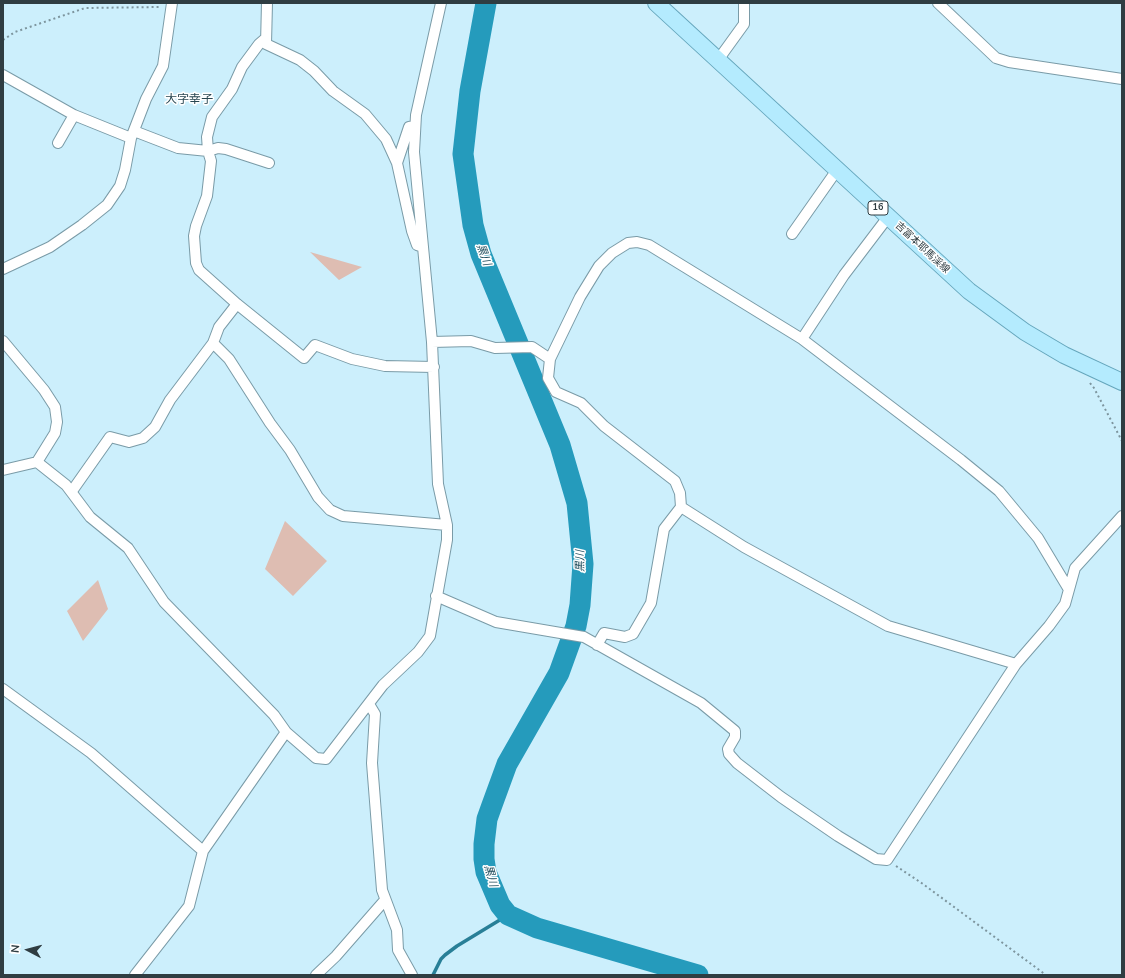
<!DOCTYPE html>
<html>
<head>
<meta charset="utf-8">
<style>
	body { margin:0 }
	#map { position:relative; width:1125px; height:978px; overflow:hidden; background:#cceffc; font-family:"Nunito Sans",sans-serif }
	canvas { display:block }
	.frame { position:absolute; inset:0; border:4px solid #2f3d42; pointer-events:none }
	.north { position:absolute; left:8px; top:930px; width:40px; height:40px; -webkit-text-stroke:3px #fff; paint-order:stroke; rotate:276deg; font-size:11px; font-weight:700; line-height:16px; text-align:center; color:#2f3d42 }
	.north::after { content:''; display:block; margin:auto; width:14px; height:18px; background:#2f3d42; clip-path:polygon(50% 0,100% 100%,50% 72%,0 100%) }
</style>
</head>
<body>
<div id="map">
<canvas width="1125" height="978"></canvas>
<div class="frame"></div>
<div class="north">N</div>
</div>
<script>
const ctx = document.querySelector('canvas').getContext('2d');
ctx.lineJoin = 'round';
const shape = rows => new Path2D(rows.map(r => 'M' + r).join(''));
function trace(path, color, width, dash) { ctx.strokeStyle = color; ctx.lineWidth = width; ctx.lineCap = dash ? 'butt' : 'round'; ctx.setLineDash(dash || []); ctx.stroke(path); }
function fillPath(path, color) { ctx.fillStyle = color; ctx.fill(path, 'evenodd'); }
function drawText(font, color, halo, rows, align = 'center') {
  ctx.font = font + ' "Nunito Sans","Noto Sans JP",sans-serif'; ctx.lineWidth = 3; ctx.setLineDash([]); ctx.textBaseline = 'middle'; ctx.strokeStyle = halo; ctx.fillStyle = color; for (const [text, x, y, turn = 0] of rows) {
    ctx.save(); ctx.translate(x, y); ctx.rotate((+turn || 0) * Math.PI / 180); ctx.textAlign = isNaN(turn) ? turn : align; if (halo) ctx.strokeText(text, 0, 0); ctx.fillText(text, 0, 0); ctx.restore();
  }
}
const stream = shape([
	[433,975,441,959,445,955,457,946,508,915]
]);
const river = shape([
	[486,3,470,91,463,154,473,225,481,254,560,445,577,503,583,564,580,605,576,626,559,673,507,764,492,805,487,819,484,844,484,859,486,872,500,905,508,915,537,928,698,975]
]);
const building = shape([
	[310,252,362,267,339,280],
	[285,521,327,561,293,596,265,569],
	[98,580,108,609,83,641,67,611]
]);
const path = shape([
	[3,40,15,32,85,8,161,7],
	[1090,383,1094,388,1122,441],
	[896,866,923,884,1046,975]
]);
const minor = shape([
	[267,3,266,44,300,60,314,71,333,91,365,114,386,139,397,163,412,231,417,245,423,247],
	[938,3,996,58,1009,62,1122,79],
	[266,38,259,44,242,67,232,89,212,117,207,137,208,151,218,148,226,149,269,163],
	[718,60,744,24,744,3],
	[3,75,74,115],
	[134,131,178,148,208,151,211,161,207,196,196,226,194,236,196,263,199,270,237,304,304,358,315,345,352,359,385,366,434,367],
	[58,143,74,115,131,138],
	[397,163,409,127,415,126],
	[792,234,837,170],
	[3,269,50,247,82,225,107,205,120,186,125,170,131,138,146,99,163,66,172,3],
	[802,339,844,275,888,217],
	[3,341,44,390,55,407,57,422,55,433,37,462,66,485,90,517,128,548,164,602,274,715,286,732,316,758,326,759,383,685,418,652,430,636,447,540,447,525,438,484,432,342,414,152,416,115,441,3],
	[432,342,471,341,495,348,532,347,550,359,548,378,556,392,581,403,604,426,675,481,680,493,681,507,744,547,888,626,1016,664],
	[213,343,229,359,270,423,290,450,318,497,330,510,343,516,447,525],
	[550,359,580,297,599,266,612,253,628,243,637,242,649,245,802,339,961,460,999,491,1038,538,1068,588],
	[3,470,37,462],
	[72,491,110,437,129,442,143,438,155,427,170,400,213,343,219,327,237,304],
	[436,596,496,622,584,637,701,703,735,731,735,737,728,749,729,754,737,763,781,797,838,836,876,859,887,860,1016,664,1049,626,1065,604,1075,568,1122,516],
	[597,645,604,633,625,637,633,634,651,603,664,529,681,507],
	[3,689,91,753,203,851],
	[369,704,375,714,372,763,382,890,397,930,398,950,412,975],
	[135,975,189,906,203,851,286,732],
	[316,975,336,956,385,900]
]);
const primary = shape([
	[656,3,969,291,1025,332,1064,355,1122,382]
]);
const shields = [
	[878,208,20]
];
const shieldNames = [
	["16",878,208]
];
const streetNames = [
	["吉富本耶馬渓線",922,248,43]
];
const waterNames = [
	["黒川",483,255,70],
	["黒川",581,561,-91],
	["黒川",490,876,75]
];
const quarterNames = [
	["大字幸子",189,100]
];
trace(stream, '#287f97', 3.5);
trace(river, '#259bbc', 21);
fillPath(building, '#debdb2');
trace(minor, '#7a9ba7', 12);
trace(primary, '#65a6bc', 18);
trace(path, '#7d959e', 2, [2, 3]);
trace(minor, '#fff', 10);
trace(primary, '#b4ebfe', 16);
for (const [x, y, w] of shields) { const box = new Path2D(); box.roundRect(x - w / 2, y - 7, w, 14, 3); ctx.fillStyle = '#fff'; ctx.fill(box); trace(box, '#2f3d42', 1); }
drawText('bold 9px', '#2f3d42', null, shieldNames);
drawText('10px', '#2f3d42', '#fff', streetNames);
drawText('italic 11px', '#1e4c5b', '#fff', waterNames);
drawText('12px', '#284651', '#fff', quarterNames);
</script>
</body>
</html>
